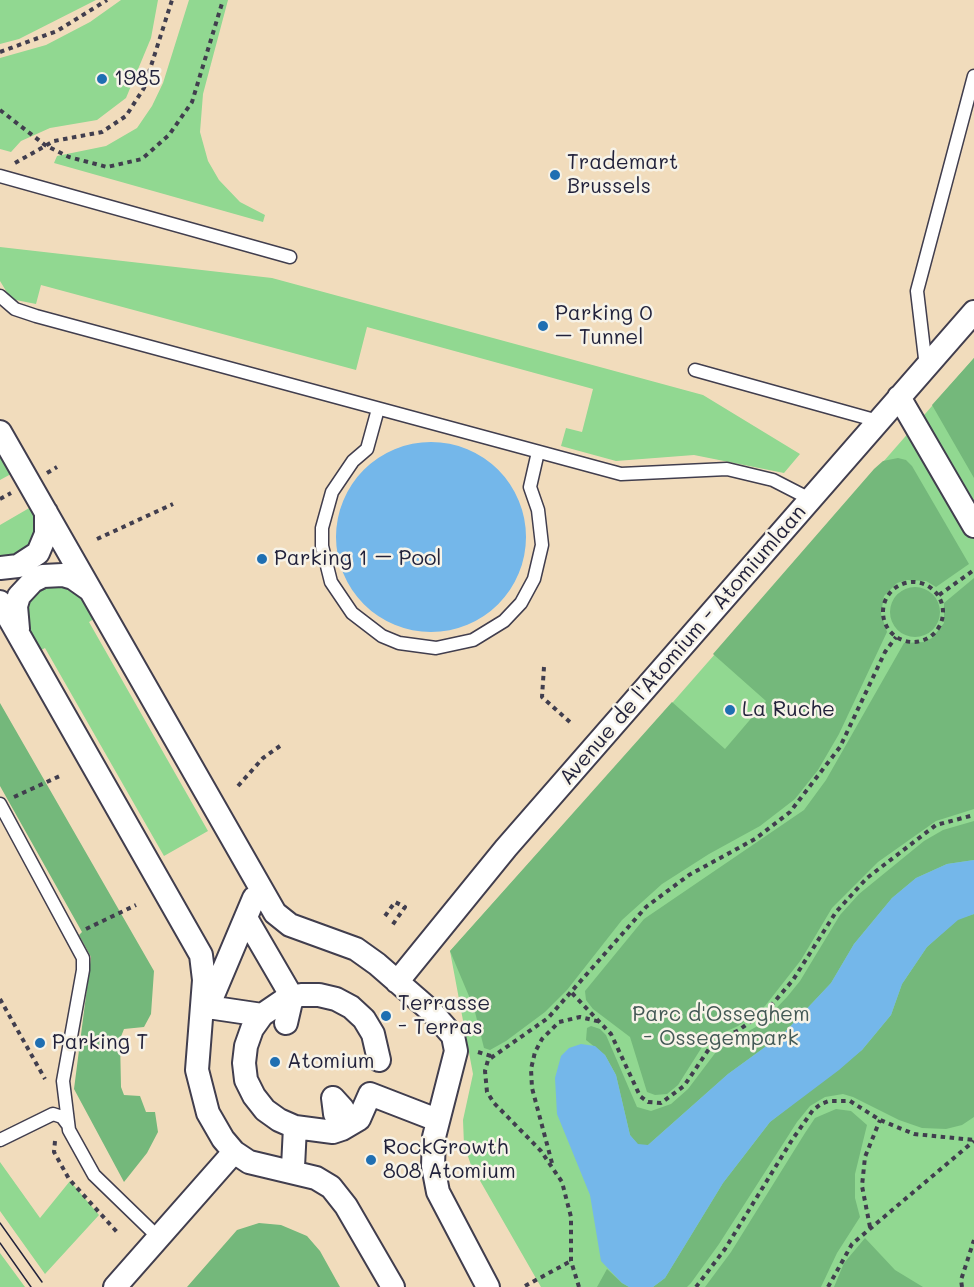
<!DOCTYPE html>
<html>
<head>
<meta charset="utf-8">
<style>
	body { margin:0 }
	canvas { display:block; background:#f1dcbc }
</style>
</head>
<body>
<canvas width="974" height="1287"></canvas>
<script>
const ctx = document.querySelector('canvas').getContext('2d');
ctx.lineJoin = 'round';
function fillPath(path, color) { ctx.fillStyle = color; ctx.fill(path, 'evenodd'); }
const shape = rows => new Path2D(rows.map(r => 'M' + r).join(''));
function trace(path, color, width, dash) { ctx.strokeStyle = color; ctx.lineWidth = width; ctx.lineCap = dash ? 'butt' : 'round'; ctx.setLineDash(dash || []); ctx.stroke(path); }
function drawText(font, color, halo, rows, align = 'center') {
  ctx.font = font + ' Mali,sans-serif'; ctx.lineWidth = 5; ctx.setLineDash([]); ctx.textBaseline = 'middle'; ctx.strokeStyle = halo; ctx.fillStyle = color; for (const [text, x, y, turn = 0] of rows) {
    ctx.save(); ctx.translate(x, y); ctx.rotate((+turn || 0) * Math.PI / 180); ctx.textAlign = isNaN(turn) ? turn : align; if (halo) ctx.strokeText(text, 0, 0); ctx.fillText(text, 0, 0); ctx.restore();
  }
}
const green = shape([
	[0,0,96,0,19,39,0,44],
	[121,0,158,0,151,38,126,98,97,120,50,128,21,141,11,152,0,149,0,58,46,45,90,22],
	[189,0,228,0,203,94,200,132,208,161,219,180,240,202,265,215,263,222,54,163,57,156,106,146,137,128,152,106,163,83],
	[0,247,272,278,703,395,800,454,784,473,694,455,616,461,561,446,566,428,582,432,593,389,367,327,356,370,41,285,36,304,11,299,0,281],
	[974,358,974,1287,541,1287,471,1165,464,1145,463,1120,473,1074,450,951,638,742],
	[1,454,11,474,0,480,0,455],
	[31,507,37,519,32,550,0,561,0,525],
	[52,580,80,594,94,619,89,622,208,831,164,856,45,648,39,651,23,622,30,591],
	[0,1162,40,1218,70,1181,99,1215,45,1274,0,1211],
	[0,1253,25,1287,0,1287]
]);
const forest = shape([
	[974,358,974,478,932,405],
	[898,458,906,460,912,466,969,564,936,587,926,581,907,580,897,583,884,596,881,614,887,632,839,734,818,770,795,799,760,826,709,854,662,884,622,920,567,990,545,1012,506,1041,490,1050,484,1048,474,1008,450,951,672,702,725,749,766,701,713,654,874,469,883,461],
	[974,578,974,809,936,821,878,862,832,908,801,960,765,1006,738,1026,710,1039,702,1047,678,1085,667,1094,655,1095,647,1092,630,1037,593,1009,586,1000,585,991,644,919,804,810,826,780,904,643,924,642,932,638,944,623,944,603],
	'890 612a25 25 0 1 1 50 0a25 25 0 1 1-50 0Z',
	[0,703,154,971,151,1014,144,1027,124,1029,120,1039,121,1087,124,1095,140,1096,146,1112,155,1112,158,1132,147,1153,124,1182,74,1089,91,957,79,935,82,932,0,786],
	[974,821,974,860,947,864,916,878,892,898,854,944,831,983,783,1034,728,1074,648,1145,638,1145,630,1135,616,1075,605,1055,586,1040,587,1028,591,1026,600,1029,606,1035,637,1107,651,1111,671,1104,688,1089,719,1048,761,1024,787,997,800,981,840,915,859,894,924,841,943,830],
	[974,914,974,1117,962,1125,946,1129,922,1128,899,1120,853,1097,843,1094,825,1097,810,1106,797,1122,719,1244,691,1283,687,1287,653,1287,665,1278,723,1183,770,1122,862,1050,891,1015,902,984,927,947,958,919],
	[836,1109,851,1111,867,1125,855,1174,855,1198,860,1217,837,1253,821,1287,705,1287,731,1252,805,1133,815,1118],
	[259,1223,281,1225,307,1236,320,1251,340,1287,187,1287,237,1230],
	[865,1238,895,1270,923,1287,834,1287,844,1263],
	[607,1269,622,1283,629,1287,597,1287]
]);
const water = shape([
	'336 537a95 95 0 1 1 190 0a95 95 0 1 1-190 0Z',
	[974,860,974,914,958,920,927,947,902,984,891,1015,862,1050,839,1070,770,1122,723,1183,665,1278,653,1287,629,1287,622,1283,601,1261,590,1195,557,1114,555,1078,561,1056,569,1048,581,1044,595,1046,605,1055,616,1075,630,1135,638,1144,648,1145,728,1074,783,1034,831,983,854,944,892,898,916,878,947,864]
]);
const path = shape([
	[0,52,57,31,107,0],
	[0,110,45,145,69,157,107,167,142,159,169,135,192,102,223,0],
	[15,163,54,141,102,132,126,116,144,88,172,0],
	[47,473,57,467],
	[0,499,11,493],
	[97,539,173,504],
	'883 612a30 30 0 1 1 60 0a30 30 0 1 1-60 0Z',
	[939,595,974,570],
	[544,667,542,697,571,723],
	[238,786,263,758,280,746],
	[14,797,62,775],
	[385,916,395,902,405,907,391,927],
	[86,929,136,905],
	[572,993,611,1034,640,1096,648,1102,661,1103,684,1086,713,1043,739,1030,769,1008,793,980,836,912,867,878,936,825,974,815],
	[0,999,45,1079],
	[478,1052,491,1056],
	[55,1141,54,1152,69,1179,117,1232],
	[552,1163,532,1088,531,1069,535,1052,542,1039,559,1022,580,1017,601,1022],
	[870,1227,862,1186,865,1157,880,1120],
	[525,1286,571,1261],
	[579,1287,571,1261,571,1217,562,1182,541,1151,494,1103,487,1092,485,1071,488,1060,548,1018,646,907,689,875,755,839,790,812,840,747,885,652,896,637],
	[696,1287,725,1249,792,1140,813,1110,821,1104,829,1101,850,1101,880,1120,914,1134,974,1140],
	[828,1287,852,1244,974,1141],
	[962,1287,961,1280,974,1240]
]);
const lane = shape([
	[0,176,290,257],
	[0,296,15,309,36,316,621,474,727,469,773,480,810,499],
	[926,367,917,291,974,76],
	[695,370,878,421],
	[378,409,367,449,353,461,332,492,322,528,322,546,331,582,352,613,382,636,399,643,436,648,473,640,504,621,521,603,534,579,542,545,538,510,530,487,538,452],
	[0,804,83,958,83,970,63,1081,69,1130,94,1175,159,1238],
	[0,1140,53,1114,62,1117,68,1125]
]);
const street = shape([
	[899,397,974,526],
	[0,432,275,913,290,925,356,949,377,964,431,1011,453,1036,456,1051,434,1137,433,1166,438,1192,488,1287],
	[0,568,18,566,38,553,46,534,46,512],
	[0,602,201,955,204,980,197,1070,208,1113,223,1139,234,1152,249,1162,316,1178,331,1187,346,1206,393,1287],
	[18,629,16,606,19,596,33,581,43,576,63,575,73,578,90,590],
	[254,898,208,1007,262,1015,284,1000,301,995,319,995,336,999,351,1007,364,1019,373,1034,379,1060],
	[246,918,292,997,286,1023],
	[397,982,506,848,974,312],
	[262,1015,252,1029,246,1046,244,1063,246,1080,254,1096,265,1110,279,1120,295,1127],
	[335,1114,333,1098,343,1109],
	[293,1167,295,1127,333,1132,342,1129,359,1119,370,1094,432,1118],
	[115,1287,234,1152]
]);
const tram = shape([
	[0,1223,42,1282],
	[0,1243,31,1287]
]);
const markers = [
	[102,79,6,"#1f6fb2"],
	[555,175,6,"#1f6fb2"],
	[543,326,6,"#1f6fb2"],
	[262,559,6,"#1f6fb2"],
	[730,710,6,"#1f6fb2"],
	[386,1016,6,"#1f6fb2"],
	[40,1043,6,"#1f6fb2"],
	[275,1062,6,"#1f6fb2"],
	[371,1160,6,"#1f6fb2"]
];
const poiNames = [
	["1985",114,79],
	["Trademart",567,163],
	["Brussels",567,187],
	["Parking 0",555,314],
	["– Tunnel",555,338],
	["Parking 1 – Pool",274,559],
	["La Ruche",742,710],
	["Terrasse",398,1004],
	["- Terras",398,1028],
	["Parking T",52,1043],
	["Atomium",287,1062],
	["RockGrowth",383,1148],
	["808 Atomium",383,1172]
];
const streetNames = [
	["Avenue de l'Atomium - Atomiumlaan",683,645,-49]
];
const parkNames = [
	["Parc d'Osseghem",721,1015],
	["- Ossegempark",721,1039]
];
fillPath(green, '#91d891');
fillPath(forest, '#74b87b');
fillPath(water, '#74b7ea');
trace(lane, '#413e4e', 15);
trace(street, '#413e4e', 26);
trace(path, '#413e4e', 4, [4.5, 4.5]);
trace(lane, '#fff', 12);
trace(street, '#fff', 22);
trace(tram, '#22223b', 1.5);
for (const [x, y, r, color] of markers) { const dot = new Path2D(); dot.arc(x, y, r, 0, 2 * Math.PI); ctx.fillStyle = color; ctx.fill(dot); trace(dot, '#f7f3e8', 2); }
drawText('21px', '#22223b', '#f7f3e8', poiNames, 'left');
drawText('21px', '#22223b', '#f7f3e8', streetNames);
drawText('21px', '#435955', '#f7f3e8', parkNames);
</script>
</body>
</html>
